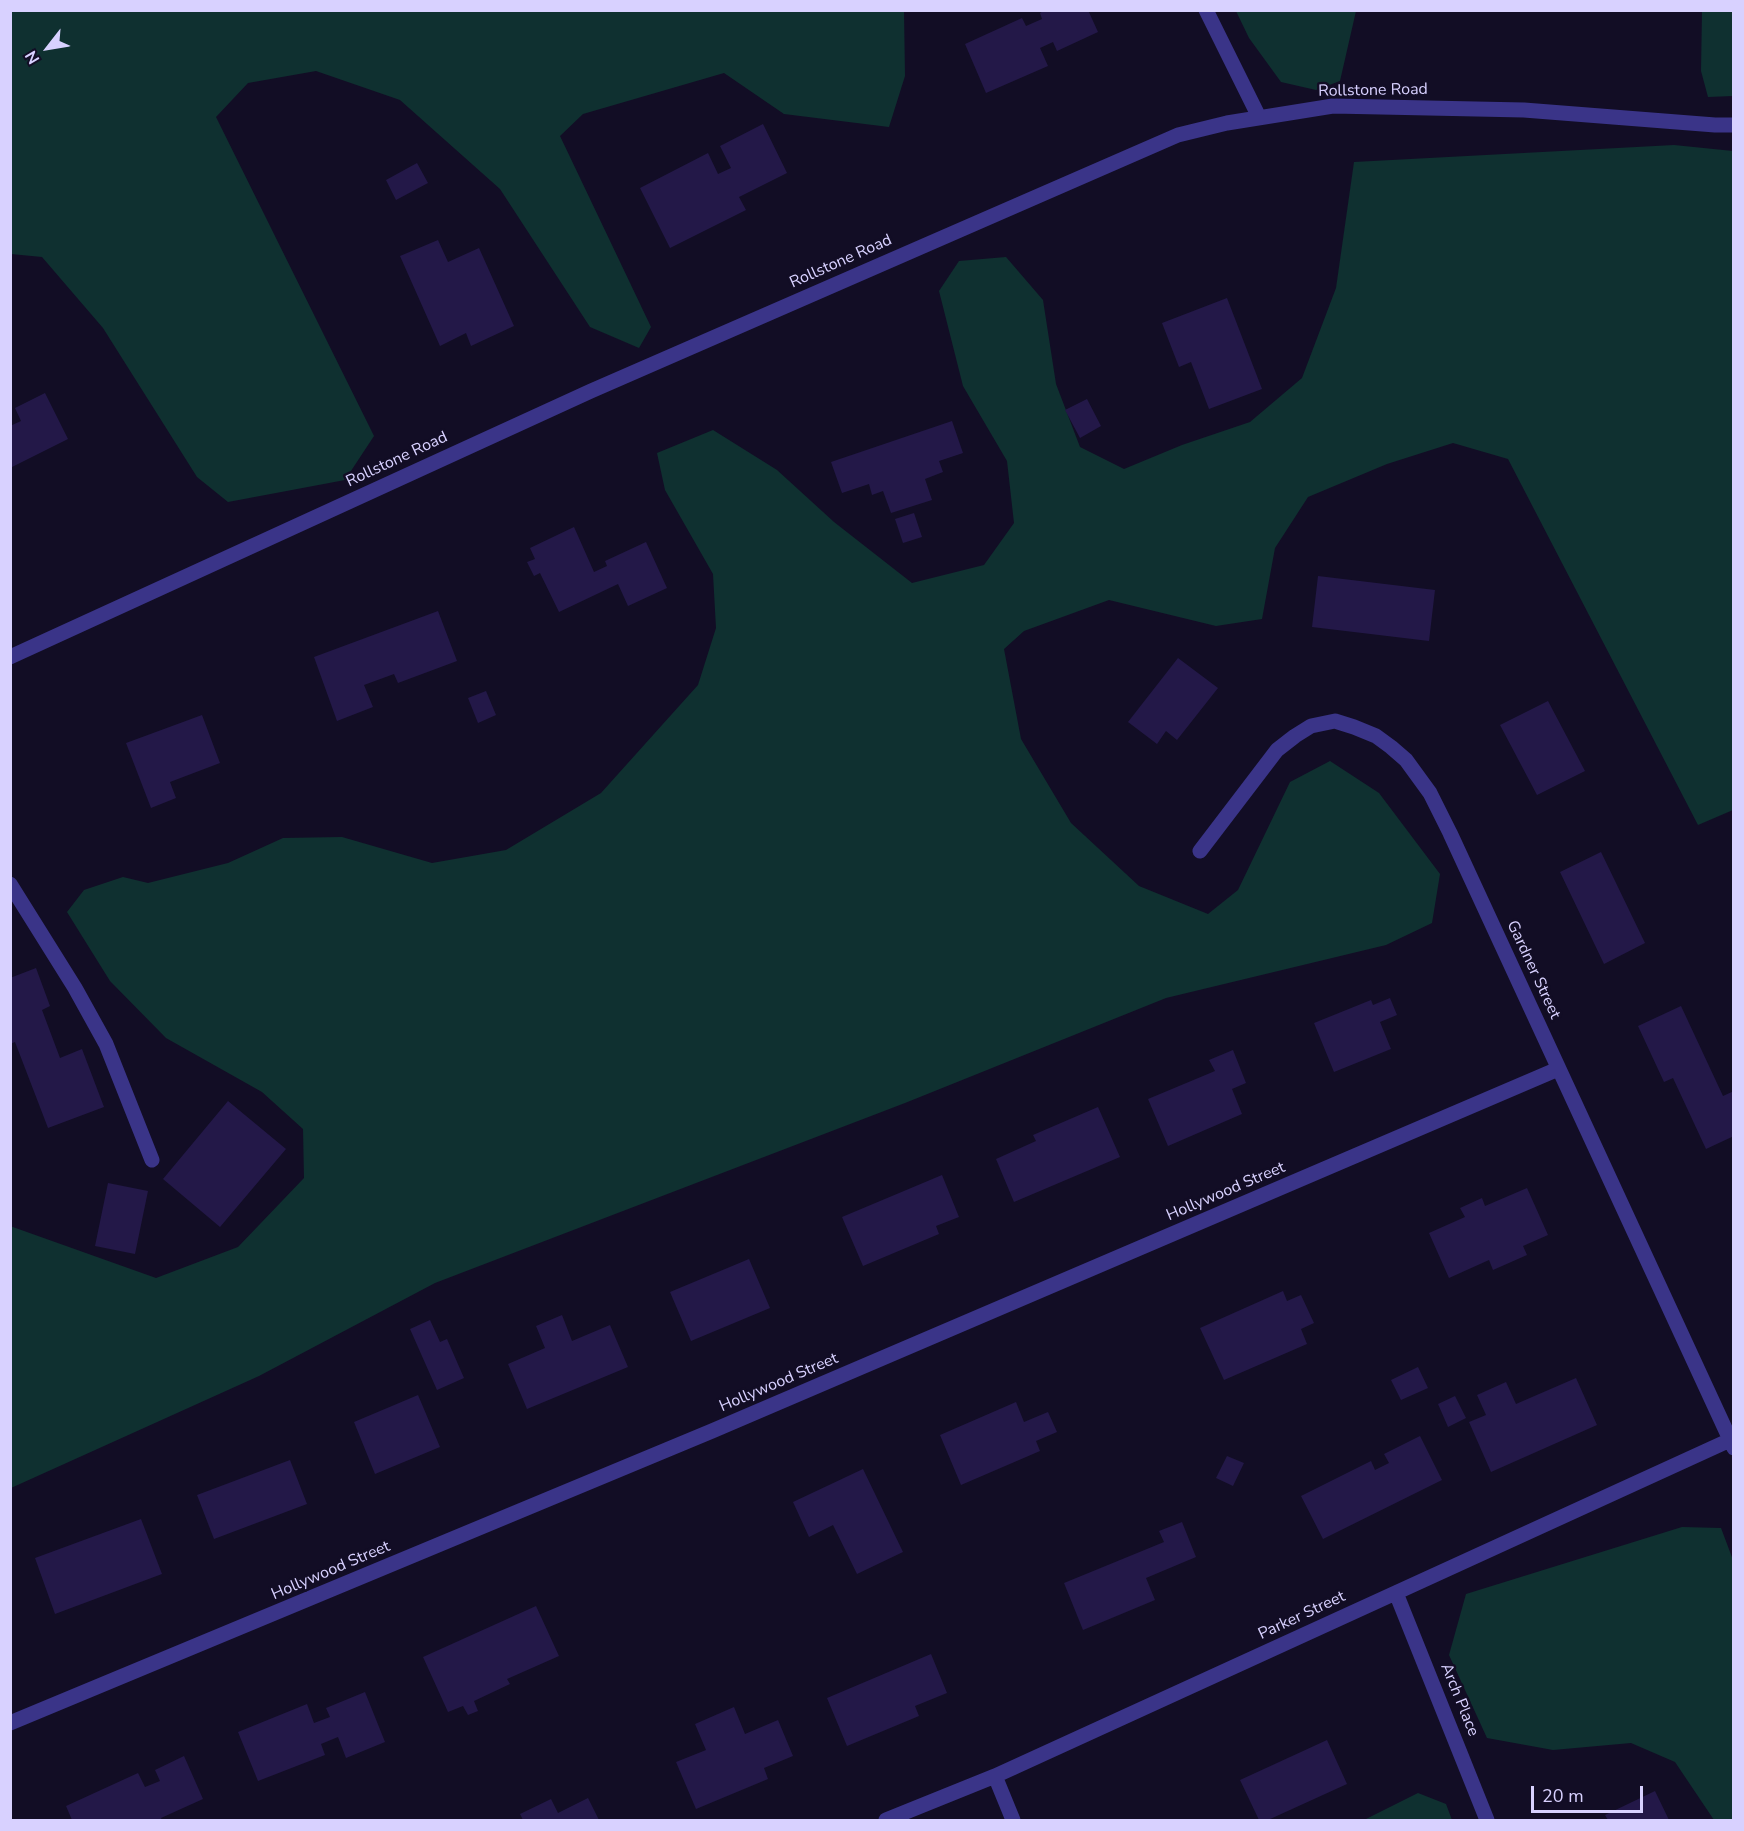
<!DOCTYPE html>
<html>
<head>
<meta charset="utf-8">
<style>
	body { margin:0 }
	#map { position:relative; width:1744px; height:1831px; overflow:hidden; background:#120d25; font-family:"Nunito Sans",sans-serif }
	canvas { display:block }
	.frame { position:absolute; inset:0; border:12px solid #d8d1ff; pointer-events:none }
	.north { position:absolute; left:18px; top:18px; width:60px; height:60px; -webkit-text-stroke:4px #120d25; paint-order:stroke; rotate:239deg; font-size:16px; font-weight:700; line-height:24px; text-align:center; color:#d8d1ff }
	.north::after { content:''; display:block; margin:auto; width:21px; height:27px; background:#d8d1ff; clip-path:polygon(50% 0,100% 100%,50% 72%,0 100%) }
	.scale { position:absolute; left:1531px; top:1786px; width:112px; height:27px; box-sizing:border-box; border:3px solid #d8d1ff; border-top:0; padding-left:8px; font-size:18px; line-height:21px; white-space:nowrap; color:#d8d1ff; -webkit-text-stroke:4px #120d25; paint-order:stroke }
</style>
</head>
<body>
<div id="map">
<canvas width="1744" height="1831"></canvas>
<div class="frame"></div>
<div class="north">N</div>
<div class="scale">20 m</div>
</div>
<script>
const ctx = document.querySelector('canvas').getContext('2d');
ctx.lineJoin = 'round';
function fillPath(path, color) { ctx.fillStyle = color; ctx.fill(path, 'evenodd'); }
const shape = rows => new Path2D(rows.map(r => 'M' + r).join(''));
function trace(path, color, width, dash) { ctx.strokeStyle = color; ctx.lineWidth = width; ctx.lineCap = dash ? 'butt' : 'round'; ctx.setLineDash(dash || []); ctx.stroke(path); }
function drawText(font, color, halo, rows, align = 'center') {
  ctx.font = font + ' "Nunito Sans",sans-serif'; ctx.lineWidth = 5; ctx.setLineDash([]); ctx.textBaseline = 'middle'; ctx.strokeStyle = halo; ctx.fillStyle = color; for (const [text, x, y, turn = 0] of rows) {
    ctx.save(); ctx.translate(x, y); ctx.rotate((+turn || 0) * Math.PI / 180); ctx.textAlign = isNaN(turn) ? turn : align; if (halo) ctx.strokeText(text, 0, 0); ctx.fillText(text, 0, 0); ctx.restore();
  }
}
const green = shape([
	[10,11,904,11,905,76,889,127,784,114,724,73,583,114,560,136,651,327,639,348,590,327,500,189,400,100,316,71,248,83,216,117,374,436,345,480,228,502,197,477,103,328,42,257,11,254],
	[1236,11,1356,11,1340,81,1316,90,1281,82,1249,38],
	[1702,11,1733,11,1733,96,1708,97,1701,71],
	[1674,145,1733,151,1733,810,1698,825,1508,459,1453,443,1387,464,1308,497,1275,548,1262,619,1216,626,1109,600,1024,631,1004,649,1021,739,1071,823,1139,886,1208,914,1238,890,1290,782,1330,761,1379,793,1440,874,1432,923,1386,945,1166,998,905,1103,435,1283,259,1376,11,1488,10,1226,156,1278,238,1247,304,1178,303,1129,262,1092,166,1038,110,981,67,912,84,890,123,877,148,883,228,863,283,838,342,837,432,863,506,850,601,793,698,685,716,628,713,574,665,490,657,453,713,430,777,470,834,522,912,583,984,565,1014,523,1007,461,963,386,939,291,959,261,1006,257,1043,300,1056,384,1080,447,1124,469,1182,445,1250,422,1302,378,1336,288,1354,162],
	[1682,1527,1721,1528,1733,1560,1733,1820,1714,1820,1675,1762,1631,1743,1553,1750,1487,1738,1449,1655,1466,1594],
	[1418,1793,1446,1804,1452,1820,1364,1820]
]);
const building = shape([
	[1045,10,1088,10,1098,32,1057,51,1053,42,1040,48,1048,66,986,93,965,44,1022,18,1026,26,1042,19,1040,13],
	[763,124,787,173,739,197,746,210,670,248,640,188,708,153,718,174,731,168,720,146],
	[417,163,428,183,396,200,386,180],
	[438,240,448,262,479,248,514,326,471,346,466,333,440,346,400,256],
	[1227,298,1262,389,1209,409,1191,362,1179,367,1162,323],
	[45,393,68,439,10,468,10,426,21,421,15,408],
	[1087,399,1101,426,1080,438,1065,410],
	[952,421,963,453,939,461,943,472,925,479,932,500,891,513,883,491,872,495,869,484,842,493,831,462],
	[914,513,922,537,903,543,895,519],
	[574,527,594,572,607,566,605,561,646,542,667,588,628,606,618,584,559,612,540,573,534,576,527,562,535,559,530,548],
	[1318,576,1435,590,1429,641,1312,627],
	[438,611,457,661,398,683,394,674,364,685,373,707,337,721,314,657],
	[1178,658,1218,688,1177,740,1166,731,1157,744,1128,722],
	[486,691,496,715,478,723,468,698],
	[1548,701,1585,771,1537,795,1500,725],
	[202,715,220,763,170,782,176,798,151,808,126,743],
	[1601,852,1645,943,1604,964,1560,872],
	[36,968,50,1006,42,1010,60,1058,82,1049,104,1107,48,1128,15,1042,10,1044,10,978],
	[1390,998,1397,1015,1380,1022,1391,1049,1334,1072,1314,1023,1371,1000,1373,1005],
	[1681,1006,1723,1096,1734,1091,1734,1136,1706,1149,1673,1078,1664,1082,1638,1026],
	[1233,1050,1246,1083,1232,1089,1242,1114,1168,1146,1148,1099,1215,1071,1209,1060],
	[228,1101,286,1149,220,1227,163,1179],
	[1098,1107,1120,1157,1014,1202,996,1159,1036,1141,1033,1135],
	[942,1175,959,1217,936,1226,939,1234,863,1266,842,1217],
	[108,1183,148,1191,135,1254,95,1246],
	[1527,1188,1548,1235,1523,1246,1527,1255,1493,1270,1489,1260,1449,1278,1429,1233,1465,1217,1460,1208,1482,1198,1485,1206],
	[749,1259,770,1308,691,1341,670,1292],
	[1283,1291,1287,1301,1301,1295,1314,1323,1301,1329,1307,1344,1224,1380,1200,1328],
	[562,1315,572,1341,610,1325,628,1367,527,1409,508,1364,545,1348,536,1326],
	[430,1320,440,1342,447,1339,464,1378,437,1390,410,1329],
	[1418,1367,1428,1388,1401,1400,1391,1380],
	[1576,1378,1597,1425,1491,1472,1469,1422,1486,1415,1477,1395,1506,1382,1516,1404],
	[418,1395,440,1447,375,1474,354,1422],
	[1455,1396,1466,1418,1448,1427,1438,1404],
	[1016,1402,1024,1422,1048,1412,1057,1432,1036,1441,1040,1451,961,1485,940,1435],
	[1420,1436,1442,1480,1323,1539,1301,1496,1371,1461,1375,1470,1389,1463,1384,1454],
	[1227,1456,1244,1463,1233,1486,1216,1478],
	[290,1460,307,1504,214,1539,197,1495],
	[863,1469,903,1552,857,1574,833,1525,809,1537,793,1502],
	[141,1519,162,1574,55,1614,35,1558],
	[1182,1522,1196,1557,1146,1578,1155,1600,1083,1630,1064,1583,1164,1542,1159,1531],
	[536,1606,559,1656,507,1679,510,1684,474,1701,478,1711,468,1715,463,1706,448,1712,423,1657],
	[931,1654,947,1693,915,1706,919,1716,847,1746,827,1698],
	[365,1692,385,1742,346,1758,338,1737,321,1744,325,1755,258,1781,238,1732,307,1704,314,1723,330,1717,326,1708],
	[734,1707,745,1734,778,1720,793,1756,764,1768,768,1779,696,1809,676,1762,706,1750,695,1724],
	[1327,1740,1347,1784,1268,1820,1259,1820,1240,1780],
	[184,1756,203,1799,161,1818,162,1820,72,1820,66,1806,138,1773,145,1787,160,1781,155,1770],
	[1655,1791,1669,1820,1608,1820,1605,1815],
	[588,1798,599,1820,523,1820,520,1814,551,1799,558,1813]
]);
const minor = shape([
	[1206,10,1259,117],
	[10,657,591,391,1178,135,1227,123,1333,106,1524,110,1715,125,1734,125],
	[1200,851,1277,750,1295,736,1311,726,1335,721,1354,727,1376,736,1391,747,1406,760,1430,793,1450,833,1734,1448],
	[10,884,75,988,106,1044,152,1160],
	[1396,1593,1487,1820],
	[10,1723,712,1431,1558,1069],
	[995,1776,1013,1820],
	[886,1820,995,1776,1730,1440]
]);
const streetNames = [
	["Rollstone Road",1373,91,-1],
	["Rollstone Road",841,262,-24],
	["Rollstone Road",397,460,-25],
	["Gardner Street",1533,970,65],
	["Hollywood Street",1226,1192,-23],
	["Hollywood Street",779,1383,-23],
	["Hollywood Street",331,1571,-23],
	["Parker Street",1302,1616,-25],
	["Arch Place",1459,1700,68]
];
fillPath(green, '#0f3030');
fillPath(building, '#231848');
trace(minor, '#3a3488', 15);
drawText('16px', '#d8d1ff', '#120d25', streetNames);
</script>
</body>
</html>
